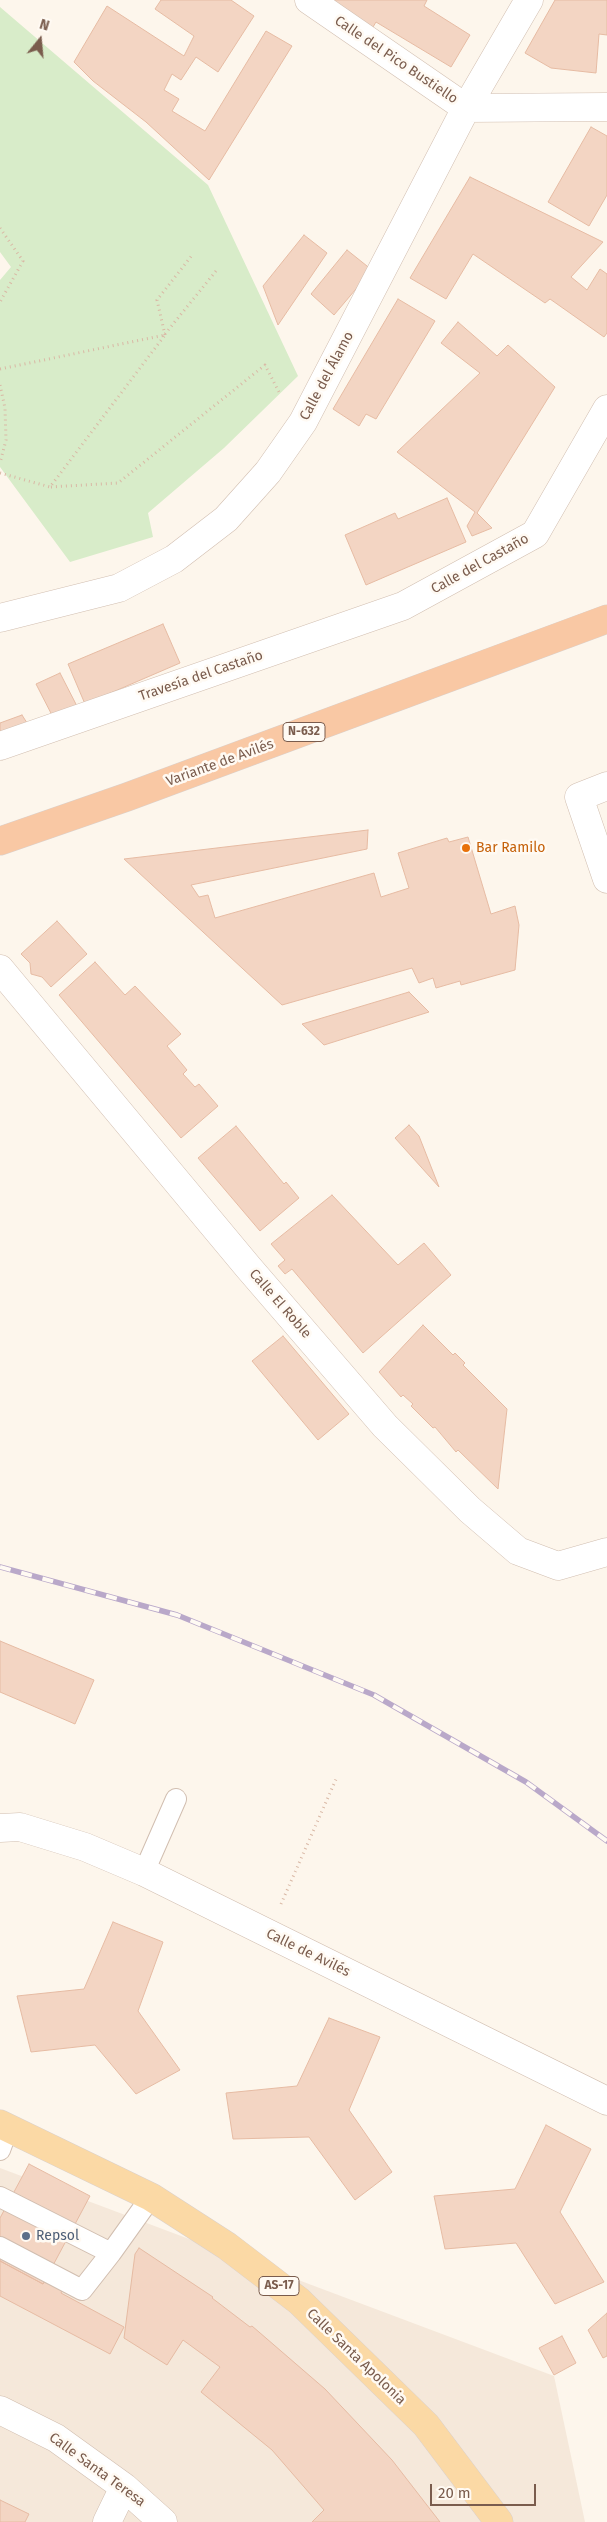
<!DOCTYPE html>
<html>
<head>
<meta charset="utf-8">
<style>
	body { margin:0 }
	#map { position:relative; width:607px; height:2522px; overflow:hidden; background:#fdf6ec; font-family:"Fira Sans",sans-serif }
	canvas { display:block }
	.north { position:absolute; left:15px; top:15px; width:50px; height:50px; -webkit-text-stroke:4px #fffaf3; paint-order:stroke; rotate:17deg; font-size:14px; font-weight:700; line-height:20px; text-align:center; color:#7a5c4d }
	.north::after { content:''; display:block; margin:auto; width:18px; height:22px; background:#7a5c4d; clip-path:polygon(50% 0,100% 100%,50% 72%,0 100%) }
	.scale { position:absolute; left:430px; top:2484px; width:106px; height:22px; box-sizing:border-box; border:2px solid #7a5c4d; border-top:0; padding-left:6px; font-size:15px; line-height:18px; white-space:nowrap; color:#7a5c4d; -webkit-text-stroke:4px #fffaf3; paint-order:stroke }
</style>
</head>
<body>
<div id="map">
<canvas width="607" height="2522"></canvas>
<div class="north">N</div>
<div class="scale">20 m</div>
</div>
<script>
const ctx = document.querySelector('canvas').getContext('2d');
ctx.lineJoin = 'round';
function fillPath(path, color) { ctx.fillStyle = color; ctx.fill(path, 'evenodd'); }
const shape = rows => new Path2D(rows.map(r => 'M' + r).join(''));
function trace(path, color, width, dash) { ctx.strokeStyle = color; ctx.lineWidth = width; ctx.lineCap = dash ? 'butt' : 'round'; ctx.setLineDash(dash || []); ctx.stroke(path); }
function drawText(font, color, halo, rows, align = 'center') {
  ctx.font = font + ' "Fira Sans",sans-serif'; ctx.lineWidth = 5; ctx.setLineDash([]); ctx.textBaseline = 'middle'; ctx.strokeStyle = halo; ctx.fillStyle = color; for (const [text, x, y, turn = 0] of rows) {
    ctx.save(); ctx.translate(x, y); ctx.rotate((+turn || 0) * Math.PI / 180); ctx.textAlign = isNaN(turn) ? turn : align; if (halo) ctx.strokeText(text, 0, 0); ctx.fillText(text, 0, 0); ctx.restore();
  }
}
const residential = shape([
	[0,2168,554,2376,585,2522,0,2522]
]);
const green = shape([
	[0,7,208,185,298,376,224,448,148,513,153,537,70,562,0,467,0,280,11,267,0,252]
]);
const building = shape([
	[161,0,231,0,254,16,218,72,196,57,181,80,172,74,164,90,179,99,172,111,205,131,266,31,292,46,209,180,146,122,93,81,74,62,107,6,184,56,194,36,155,9,161,0],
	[335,0,427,0,424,6,470,35,451,67,376,22,373,27,332,4,335,0],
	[555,0,607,0,607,35,599,34,596,73,551,68,525,53,555,0],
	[591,127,607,136,607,195,589,226,548,202,591,127],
	[470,177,603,242,571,277,587,290,600,269,607,274,607,333,604,337,550,299,545,303,473,254,446,299,410,278,470,177],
	[304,235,327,253,278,325,263,286,304,235],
	[347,250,372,270,334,315,311,294,347,250],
	[398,299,435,321,376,419,366,414,359,426,333,409,398,299],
	[458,322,497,356,508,345,555,387,477,513,492,528,472,536,467,526,475,512,397,452,480,373,441,343,458,322],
	[447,498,466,542,366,585,345,535,395,513,398,519,447,498],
	[163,624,180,663,85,704,68,664,163,624],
	[60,673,80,712,56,723,36,684,60,673],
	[22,715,34,734,0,745,0,723,22,715],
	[368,830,367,849,191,885,199,897,208,895,215,918,374,873,381,897,409,888,398,853,447,838,449,842,468,837,491,914,515,906,519,925,515,970,461,985,460,981,436,988,433,978,419,983,412,968,282,1005,124,859,368,830],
	[57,921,87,954,51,987,42,977,31,974,30,963,21,954,57,921],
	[95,962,125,995,135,986,181,1034,167,1046,187,1070,183,1074,195,1087,199,1084,218,1106,181,1138,59,995,95,962],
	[409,992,429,1012,324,1045,302,1024,409,992],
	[409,1125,419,1136,439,1187,395,1138,409,1125],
	[236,1126,284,1184,286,1182,299,1198,260,1231,198,1158,236,1126],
	[332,1195,398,1265,424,1243,451,1275,363,1353,292,1269,285,1274,278,1266,285,1260,271,1244,332,1195],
	[423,1325,453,1355,455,1353,465,1363,463,1365,507,1409,498,1489,458,1450,456,1452,435,1427,433,1428,411,1406,413,1404,403,1395,401,1397,379,1372,423,1325],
	[283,1336,349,1414,318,1440,252,1361,283,1336],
	[0,1641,94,1680,75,1724,0,1692,0,1641],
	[113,1922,163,1942,138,2011,180,2070,136,2094,95,2045,31,2052,17,1996,84,1989,113,1922],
	[329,2018,380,2037,349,2110,392,2172,355,2200,309,2137,233,2139,226,2093,297,2086,329,2018],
	[546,2125,591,2149,560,2212,604,2282,555,2304,516,2243,445,2249,434,2196,515,2189,546,2125],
	[29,2164,90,2196,43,2284,0,2261,0,2218,29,2164],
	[139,2248,213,2297,212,2298,250,2327,252,2326,325,2389,392,2460,440,2522,312,2522,324,2510,272,2450,201,2392,220,2367,183,2340,167,2365,124,2338,135,2254,139,2248],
	[0,2261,43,2284,46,2280,63,2288,61,2293,124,2327,110,2354,0,2296,0,2261],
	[607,2313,607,2356,603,2358,588,2330,607,2313],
	[562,2336,576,2363,554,2375,539,2348,562,2336],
	[0,2500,29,2514,25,2522,0,2522,0,2500]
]);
const path = shape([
	[0,228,23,261,0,302],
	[165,334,216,271],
	[165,335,157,300,193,254],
	[0,369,165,335,50,487,118,483,265,365,280,394],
	[0,385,5,408,6,440,0,463],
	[0,473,50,487],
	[281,1904,337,1777]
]);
const service = shape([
	[144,1872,176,1799],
	[0,2150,8,2128],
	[0,2197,111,2253,151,2197],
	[0,2247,82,2290,111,2253]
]);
const minor = shape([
	[309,0,466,108,607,107],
	[0,618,119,588,174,559,226,519,268,472,303,422,466,108,529,0],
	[0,746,403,606,535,534,607,409],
	[607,786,579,797,607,879],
	[0,969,248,1267,385,1426,470,1510,518,1551,558,1566,607,1552],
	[0,1828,20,1827,85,1847,144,1872,607,2101],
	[0,2410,56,2438,124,2487,163,2522],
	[107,2522,124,2487]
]);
const primary = shape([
	[0,2124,151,2197,227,2246,299,2301,426,2425,499,2522]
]);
const trunk = shape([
	[0,841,127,797,607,619]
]);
const rail = shape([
	[0,1567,177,1615,374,1695,526,1782,607,1841]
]);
const markers = [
	[466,848,5,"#e8710a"],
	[26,2236,5,"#5c6f8a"]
];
const shields = [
	[304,732,42],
	[279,2286,40]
];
const shieldNames = [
	["N-632",304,732],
	["AS-17",279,2286]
];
const streetNames = [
	["Calle del Pico Bustiello",396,60,34],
	["Calle del Álamo",327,376,-62],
	["Calle del Castaño",480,564,-29],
	["Travesía del Castaño",201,676,-19],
	["Variante de Avilés",220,763,-20],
	["Calle El Roble",280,1304,49],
	["Calle de Avilés",308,1953,26],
	["Calle Santa Apolonia",356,2357,44],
	["Calle Santa Teresa",97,2470,36]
];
const foodNames = [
	["Bar Ramilo",476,848]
];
const serviceNames = [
	["Repsol",36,2236]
];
fillPath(residential, '#f5e8da');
fillPath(green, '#d8ecc9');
fillPath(building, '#f3d5c3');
trace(building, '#e6bba3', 1);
trace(service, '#d1beb0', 22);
trace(minor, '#d1beb0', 29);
trace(primary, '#dad1cd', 29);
trace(trunk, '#dad1cd', 29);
trace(path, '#d9b8a5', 3, [1, 4]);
trace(service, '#fff', 20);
trace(minor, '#fff', 28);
trace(primary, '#fbd9a5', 28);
trace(trunk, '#f9c8a4', 28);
trace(rail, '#b9a8c9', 5.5);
trace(rail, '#fffaf3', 4, [11]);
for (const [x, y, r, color] of markers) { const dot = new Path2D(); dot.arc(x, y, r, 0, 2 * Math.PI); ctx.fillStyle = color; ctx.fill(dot); trace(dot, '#fffaf3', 2); }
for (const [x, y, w] of shields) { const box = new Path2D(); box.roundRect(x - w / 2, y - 9.5, w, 19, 4); ctx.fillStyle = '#fffaf3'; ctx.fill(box); trace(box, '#7a5c4d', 1); }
drawText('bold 12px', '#7a5c4d', null, shieldNames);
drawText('14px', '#7a5c4d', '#fffaf3', streetNames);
drawText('14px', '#c56008', '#fffaf3', foodNames, 'left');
drawText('14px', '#4e5e75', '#fffaf3', serviceNames, 'left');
</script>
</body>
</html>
